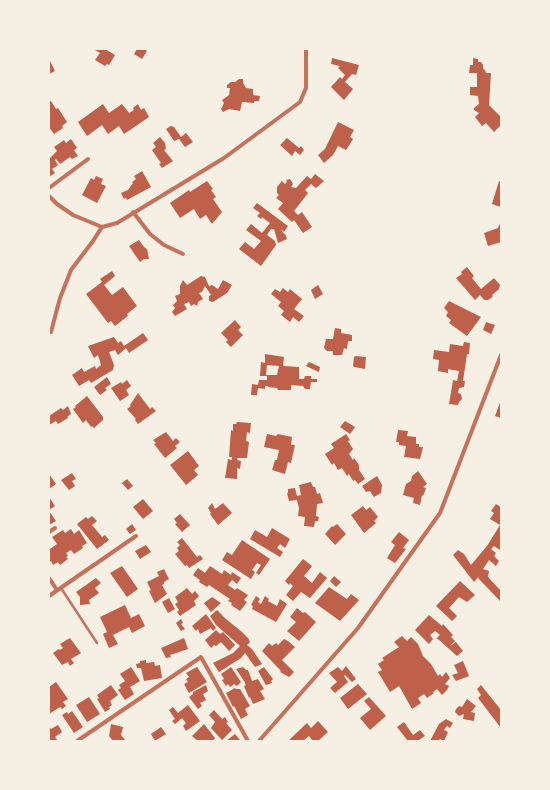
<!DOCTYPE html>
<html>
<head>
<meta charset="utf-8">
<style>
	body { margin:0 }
	#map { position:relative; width:550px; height:790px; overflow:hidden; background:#f6efe4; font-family:Signika,sans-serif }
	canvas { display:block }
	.frame { position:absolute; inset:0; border:50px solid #f6efe4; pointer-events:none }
</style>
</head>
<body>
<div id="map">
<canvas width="550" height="790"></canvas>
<div class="frame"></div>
</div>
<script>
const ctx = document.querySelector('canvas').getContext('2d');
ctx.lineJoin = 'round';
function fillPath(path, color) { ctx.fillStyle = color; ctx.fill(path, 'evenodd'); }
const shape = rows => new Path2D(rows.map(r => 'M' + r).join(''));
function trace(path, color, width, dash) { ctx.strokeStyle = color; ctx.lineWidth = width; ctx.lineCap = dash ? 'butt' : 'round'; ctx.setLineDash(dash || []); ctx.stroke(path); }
const building = shape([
	[96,49,105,49,115,55,109,65,107,64,105,66,95,60,100,53,95,50],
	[137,49,144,49,147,51,142,59,134,54],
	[332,58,359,65,356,75,352,74,345,82,353,89,344,100,331,87,340,77,342,79,345,75,338,68,340,66,331,64],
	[473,58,478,59,478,62,481,62,483,65,483,69,485,70,486,73,491,73,489,105,501,117,501,125,494,132,486,123,482,126,475,117,479,113,474,110,474,108,479,104,478,96,470,95,470,87,477,87,477,73,469,73,470,65,473,65],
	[49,61,50,61,55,71,49,74],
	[239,79,243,79,243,83,246,88,253,89,253,95,260,96,259,101,254,101,254,103,242,102,240,111,229,109,223,112,221,109,224,103,222,100,229,95,230,88,227,88,227,85,231,82,235,82],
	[51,101,56,109,58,108,67,122,62,126,63,128,54,134,49,127,49,102],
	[103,104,109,113,122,104,129,113,134,110,133,108,138,104,141,110,144,108,149,117,124,134,119,126,108,134,102,125,87,136,78,122],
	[338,122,354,130,350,137,353,139,346,150,338,146,333,155,324,163,318,155,325,149],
	[171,126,174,127,181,137,186,133,193,142,185,147,179,139,174,141,166,129],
	[160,137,165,143,166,149,164,150,173,161,162,168,159,164,161,163,152,150,156,147,153,143],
	[287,138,299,148,301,146,304,150,300,155,295,151,292,156,280,145],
	[71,139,77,148,74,150,78,156,72,159,70,157,60,164,56,159,55,160,58,165,52,169,55,173,50,176,49,159,57,151,54,147,64,140,66,143],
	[142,171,151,187,127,200,126,198,124,199,121,193,128,190,133,183,132,182,136,179,134,176],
	[315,174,324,181,316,188,311,184,305,190,308,193,294,211,298,215,302,212,312,227,303,233,294,220,292,222,278,209,283,203,276,198,279,195,277,193,277,187,282,181,285,184,287,182,286,180,290,179,293,184,291,187,296,188,307,176,311,179],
	[96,176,103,179,101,184,106,186,97,203,82,195,91,178,94,180],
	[207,181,213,189,211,190,216,197,213,199,222,212,212,224,206,215,200,219,194,209,180,218,170,203,189,190,190,192],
	[499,181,501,182,501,207,492,204],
	[257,203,288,226,284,232,281,229,283,233,285,234,287,239,278,243,274,229,271,229,267,235,275,241,276,245,261,266,239,249,245,242,254,249,261,241,246,230,251,224,262,233,270,223,262,217,261,219,257,216,260,213,253,208],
	[501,221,501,242,488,246,484,233,498,228],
	[139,240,144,247,147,249,149,259,144,259,140,262,129,246],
	[467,267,474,276,472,278,481,289,494,278,500,285,499,289,492,295,493,296,491,298,488,300,484,300,480,295,475,300,456,278,462,274,461,272],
	[112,271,115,276,104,285,112,295,123,287,137,306,127,314,128,316,115,326,111,321,108,323,86,294,102,282,100,279],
	[201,276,205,277,209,286,212,285,218,289,223,280,232,285,227,293,213,302,209,301,209,296,211,295,205,286,202,292,199,293,203,299,198,302,197,306,194,304,191,306,189,302,184,304,187,309,175,316,172,312,175,308,173,305,177,301,175,296,180,294,180,286,183,280,187,285],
	[318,285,323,294,315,299,311,290],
	[283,288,288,292,290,289,302,299,294,309,304,316,299,322,293,317,290,322,281,315,284,311,278,306,281,302,271,294,275,289,280,292],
	[449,301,481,317,467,336,449,323,451,320,446,316,448,312,444,308],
	[235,320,241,327,238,330,243,335,231,347,226,342,228,340,221,333],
	[486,322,495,325,491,334,483,330],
	[335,328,341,329,341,333,352,335,352,341,348,341,347,349,344,348,342,355,333,355,333,351,327,351,324,348,326,339,333,339],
	[143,333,148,340,129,353,126,348,118,355,115,350,109,352,114,365,113,370,91,383,89,380,79,386,72,375,82,368,84,372,95,366,96,369,101,365,98,355,94,358,88,346,114,337,118,343,121,341,124,346],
	[464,342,470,343,469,354,467,354,463,381,465,381,464,387,459,388,458,393,461,394,462,399,459,402,458,405,449,404,453,380,457,381,459,371,448,369,448,373,438,371,439,360,433,359,434,350,449,352,450,344,463,346],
	[265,354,284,357,283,366,299,367,299,379,304,379,305,376,311,376,311,379,317,379,317,382,311,382,310,389,305,389,303,386,291,385,291,390,278,390,277,388,268,387,268,386,265,386,265,389,258,388,257,395,251,395,252,384,258,385,259,380,267,380,267,376,260,376,261,362,265,363],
	[267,365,279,366,277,375,266,375],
	[356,356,366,357,365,369,354,367,353,366,354,357],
	[309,362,320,367,319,372,306,366],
	[107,377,111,384,105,388,107,390,100,395,94,387],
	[127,380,131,386,126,390,129,395,120,401,111,388,121,382,122,384],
	[138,393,150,409,152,407,156,411,138,424,135,420,136,419,127,409,131,406,130,405],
	[87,396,103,417,103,420,94,428,92,426,91,427,86,420,83,423,73,409,76,407,75,406],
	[501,400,501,418,495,416],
	[68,406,71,414,67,417,68,418,58,424,56,421,49,425,49,416,61,408,63,410],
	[345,421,355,427,350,434,340,427],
	[237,422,251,423,250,433,247,432,246,441,249,442,247,458,237,458,237,460,241,461,240,469,237,468,237,479,225,478,228,459,232,460,232,457,229,457,231,430,233,431,233,424,236,424],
	[398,430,408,431,407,436,416,437,416,444,419,444,419,447,423,447,420,459,404,457,406,446,399,445,399,442,396,442],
	[166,432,173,441,176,438,180,442,175,446,177,448,165,458,154,444,156,443,153,440],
	[267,434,276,436,278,434,292,437,291,445,295,445,291,463,288,462,285,474,272,470,275,460,277,460,279,450,264,447],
	[346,434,350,440,348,441,353,449,349,454,353,460,354,458,359,465,359,470,365,479,358,484,355,480,353,481,349,474,347,476,342,468,338,470,334,463,332,465,325,454,334,448,331,444],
	[188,451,199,466,194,470,198,475,186,485,170,465],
	[418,471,427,484,423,487,426,488,423,496,422,495,420,505,413,503,414,498,403,495,406,484,411,481,412,476],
	[72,473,76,479,72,481,75,486,69,490,61,480],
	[49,474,56,484,49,489],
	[377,476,382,485,381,493,374,497,370,491,366,492,362,486],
	[127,479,133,486,128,490,122,483],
	[311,482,313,487,315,487,317,494,320,493,323,503,317,504,316,516,319,517,318,521,315,521,314,527,304,526,305,517,298,516,299,508,297,500,289,501,287,493,288,493,288,489,295,488,297,496,301,495,299,485],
	[49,497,55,506,49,510],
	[143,499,153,511,143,519,133,507],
	[212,503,215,509,223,503,232,513,218,525,210,514,211,513,208,508],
	[496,504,501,507,501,549,500,550,494,546,491,549,496,553,494,556,499,561,496,566,489,560,483,569,489,571,488,577,501,591,501,602,478,578,479,576,474,582,453,555,458,550,464,554,471,565,487,546,500,525,490,519,494,513,491,511],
	[363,506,366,510,370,507,378,517,374,521,376,523,364,533,351,515],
	[49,511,56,521,49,525],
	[180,514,190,525,182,532,175,524,177,523,174,519],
	[92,516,97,521,92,525,102,537,105,535,109,540,97,549,77,524,86,517,88,519],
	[132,524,136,530,130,534,126,529],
	[337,524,346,534,335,545,325,534,332,526,333,527],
	[272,528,290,539,285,548,280,544,277,548,283,552,280,557,250,539,255,530,267,537],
	[71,529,74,534,79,530,87,543,82,546,83,548,74,554,71,550,66,553,68,556,66,557,68,559,60,565,58,562,53,565,51,561,49,562,49,546,50,549,57,544,52,537,63,530,65,533],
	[399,532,409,540,403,548,406,549,395,563,387,558,395,545,391,542],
	[182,538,197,557,200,555,203,559,189,568,187,565,185,566,175,554,179,551,177,548,180,545,177,542],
	[242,540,270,559,259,575,256,573,261,565,257,563,252,570,255,572,251,579,222,560,227,552,232,555],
	[146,545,151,552,140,559,135,551],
	[303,559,312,566,304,576,312,583,320,572,327,578,310,598,301,592,293,601,286,595,293,586,290,583,289,585,285,581],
	[122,566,138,589,127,597,110,573],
	[210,566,222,574,224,570,231,575,232,572,241,578,237,584,232,580,228,585,235,590,237,588,248,595,244,600,247,602,240,611,231,605,232,603,228,601,230,599,209,585,207,587,199,582,200,580,193,575,198,568,205,573],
	[164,569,169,579,164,582,164,584,162,585,167,594,155,603,149,591,151,590,147,582,159,576,157,572],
	[334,576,341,582,336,587,330,581],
	[96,578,101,583,95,588,99,593,89,600,90,604,80,605,80,597,76,592],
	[460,581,475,595,467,602,459,597,449,608,457,616,452,621,436,606],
	[329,587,347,599,351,594,359,600,340,621,315,603],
	[187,588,192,594,195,591,199,596,194,601,196,605,180,616,177,612,179,610,175,604,178,602,175,597],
	[256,596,260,599,258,602,261,604,265,596,269,599,268,601,277,606,280,599,287,604,276,622,252,609,253,606,251,605],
	[212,597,221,603,211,612,204,603],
	[169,598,175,609,168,613,162,602],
	[125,605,131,618,139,614,145,626,132,633,129,627,113,635,118,644,109,648,103,634,107,632,100,617],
	[297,608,303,613,305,612,316,622,299,641,287,631,296,622,290,617],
	[217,610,226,619,242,632,248,638,250,642,247,645,252,649,262,664,255,667,245,653,241,658,219,672,213,663,233,653,240,646,216,625,210,616],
	[206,614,216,628,213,631,211,628,200,634,198,629,196,631,192,626],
	[429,615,442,626,443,624,453,635,451,637,455,641,450,646,456,642,463,651,457,656,438,639,436,639,440,635,435,631,430,635,433,639,429,644,415,630],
	[181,619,183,623,181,624,185,629,181,631,176,623],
	[216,630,220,634,223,632,235,645,229,651,221,642,216,646,214,645,211,648,205,640],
	[402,636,407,641,411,637,418,644,423,656,431,664,438,676,440,674,442,677,446,672,450,678,445,684,449,686,447,690,442,695,437,689,433,692,434,693,427,698,424,694,418,698,421,703,412,709,399,686,390,692,378,672,382,670,378,664,384,660,382,658,399,647,394,642],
	[70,638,81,653,71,659,74,663,70,666,68,662,62,665,53,653,59,649,60,650,63,648,60,644],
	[184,638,188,649,170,655,171,657,166,658,161,648],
	[284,639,288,641,295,647,282,660,294,672,289,677,280,672,281,671,262,651,269,643,272,646,276,643,278,645],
	[146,660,146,663,154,662,155,666,160,665,162,678,144,681,141,668,137,668,136,664,140,663,140,661],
	[463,661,469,676,456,681,452,675,458,673,454,665],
	[346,666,356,679,352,682,345,675,344,676,348,682,335,693,330,688,337,682,329,673,338,667,342,671],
	[131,667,140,681,130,687,134,694,125,700,118,690,121,688,119,685,125,681,120,674],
	[197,667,207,682,189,693,184,684,188,682,186,679,189,677,186,673],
	[231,667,241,682,237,686,234,684,230,687,228,684,226,686,222,680,224,679,221,674],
	[243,667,246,670,248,670,252,681,258,679,264,689,260,691,265,699,253,704,250,697,249,698,244,686,246,685,244,681,236,669],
	[264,667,273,679,271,681,272,683,266,685,258,671],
	[56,682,68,699,63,702,66,706,62,709,60,707,49,714,49,687],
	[358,684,367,694,348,709,340,698],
	[111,685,118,695,110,701,112,705,109,707,110,709,105,712,97,699,99,698,97,695],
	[206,685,208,691,203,694,206,700,200,703,202,706,198,709,189,697,193,694,193,692],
	[481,685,501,710,501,728,478,698,481,695,477,689],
	[235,688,236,689,240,689,250,706,245,709,248,715,241,719,234,706,233,707,226,693],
	[89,697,100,714,87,722,76,705],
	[369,697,386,716,370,730,360,718,371,709,364,701],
	[467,699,476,706,471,712,475,713,474,721,463,719,464,714,459,716,455,712,456,709,459,706,462,707],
	[188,705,200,721,186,731,183,726,186,723,182,718,175,724,172,721,175,719,169,710,173,707,178,713],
	[214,710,222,719,225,717,228,722,226,723,232,730,222,740,211,728,215,722,209,715],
	[72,711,83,727,74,733,62,715,67,712,68,714],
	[446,719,453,723,450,728,447,726,444,730,448,732,444,741,440,739,438,741,430,741,439,724],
	[318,721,328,732,318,741,313,741,309,736,303,741,288,741,307,723,311,728],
	[404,722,413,735,420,730,425,736,419,740,420,741,408,741,397,727],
	[111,724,123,727,121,735,126,741,113,741,109,736],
	[204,724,215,738,213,741,198,741,192,736],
	[58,725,62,732,55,737,58,741,50,741,49,726,51,729],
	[161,727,166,734,155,741,151,734],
	[235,734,240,740,238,741,226,741]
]);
const service = shape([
	[61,588,97,643]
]);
const minor = shape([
	[49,188,88,159],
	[49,196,57,204,73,215,102,227],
	[133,212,150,234,164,245,183,254],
	[51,332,60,298,71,270,93,241,102,227,117,223,224,158,300,102,306,88,306,49],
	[49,532,55,528],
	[49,578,57,590],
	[49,596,136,536],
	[77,741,201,657,248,741],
	[259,741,358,628,440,513,501,355]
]);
fillPath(building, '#bf614a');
trace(service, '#c5725c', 2.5);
trace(minor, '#c5725c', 4);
</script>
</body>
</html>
